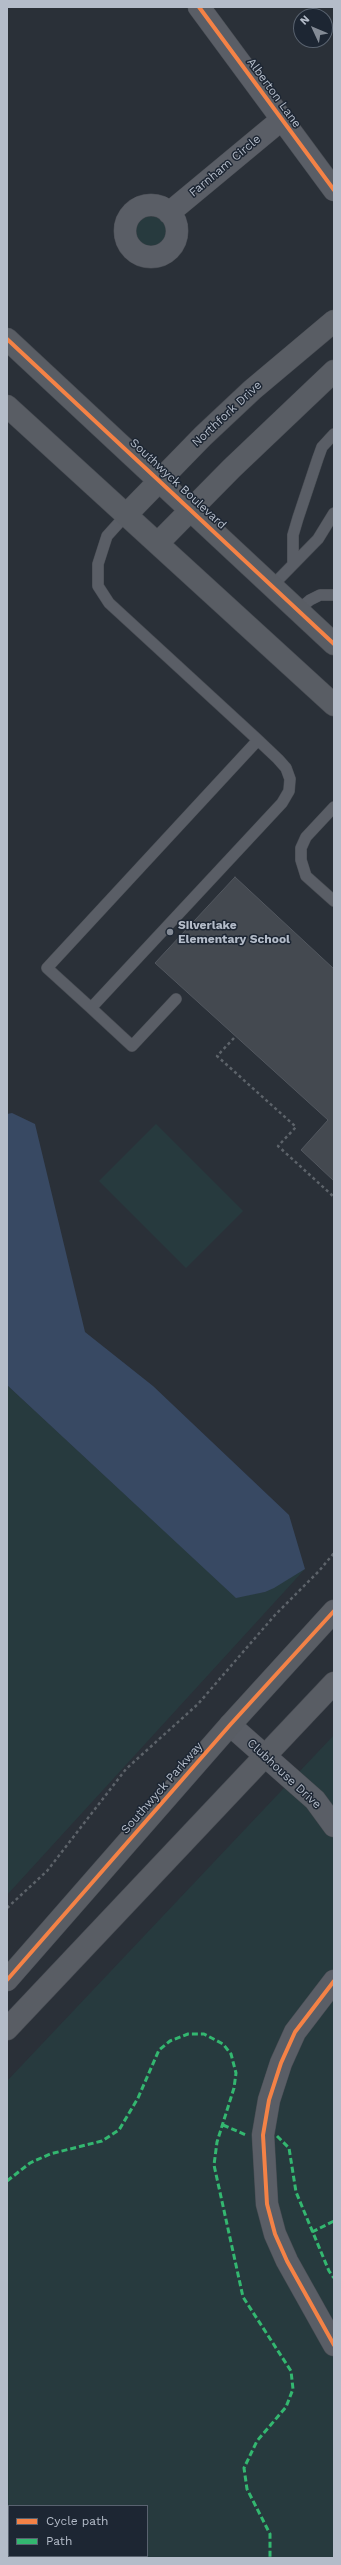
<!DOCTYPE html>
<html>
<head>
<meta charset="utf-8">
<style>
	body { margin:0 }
	#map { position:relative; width:341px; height:2565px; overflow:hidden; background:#2a3038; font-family:"Work Sans",sans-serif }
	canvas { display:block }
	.frame { position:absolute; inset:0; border:8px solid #b4bcc9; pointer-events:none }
	.legend { position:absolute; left:8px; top:2505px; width:140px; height:52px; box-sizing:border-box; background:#1d2633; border:1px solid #59626f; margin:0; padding:5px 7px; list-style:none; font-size:12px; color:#b4bcc9 }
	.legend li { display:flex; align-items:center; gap:8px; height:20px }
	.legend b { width:20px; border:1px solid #59626f }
	.north { position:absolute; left:293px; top:8px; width:40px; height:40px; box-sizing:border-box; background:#1d2633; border:1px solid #59626f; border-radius:50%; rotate:314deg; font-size:11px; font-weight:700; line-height:16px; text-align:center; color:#b4bcc9 }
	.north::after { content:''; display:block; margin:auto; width:14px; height:18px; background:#848b96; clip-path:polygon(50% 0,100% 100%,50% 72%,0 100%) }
</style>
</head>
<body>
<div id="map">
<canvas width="341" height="2565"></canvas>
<div class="frame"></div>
<ul class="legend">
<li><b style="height:5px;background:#f48246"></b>Cycle path</li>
<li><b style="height:5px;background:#33b770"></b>Path</li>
</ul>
<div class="north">N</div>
</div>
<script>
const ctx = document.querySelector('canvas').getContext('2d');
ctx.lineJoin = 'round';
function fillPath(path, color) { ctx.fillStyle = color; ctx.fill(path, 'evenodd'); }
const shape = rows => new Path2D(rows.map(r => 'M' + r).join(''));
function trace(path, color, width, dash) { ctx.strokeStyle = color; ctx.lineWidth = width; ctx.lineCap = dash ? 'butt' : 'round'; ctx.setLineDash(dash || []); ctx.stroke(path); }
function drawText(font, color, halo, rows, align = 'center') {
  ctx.font = font + ' "Work Sans",sans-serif'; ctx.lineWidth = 3; ctx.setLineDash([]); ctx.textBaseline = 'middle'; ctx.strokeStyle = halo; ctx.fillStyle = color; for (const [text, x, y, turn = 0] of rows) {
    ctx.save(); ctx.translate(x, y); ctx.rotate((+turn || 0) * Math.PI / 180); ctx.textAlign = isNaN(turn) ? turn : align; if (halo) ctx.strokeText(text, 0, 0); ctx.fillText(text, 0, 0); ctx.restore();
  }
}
const green = shape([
	'125 240a24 24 0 1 1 48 0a24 24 0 1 1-48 0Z',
	[156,1124,243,1211,186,1268,99,1181],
	[7,1385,236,1597,265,1592,305,1569,7,1895],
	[334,1735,334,2558,7,2558,7,2081],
	[9,2506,147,2506,147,2556,9,2556]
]);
const water = shape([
	[12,1113,35,1124,85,1332,153,1386,289,1515,305,1569,274,1588,265,1592,236,1598,7,1385,7,1114]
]);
const building = shape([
	[235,877,334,969,334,1181,301,1150,328,1120,155,963,235,877]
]);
const path = shape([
	[234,1038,217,1056,296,1127,278,1146,334,1197],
	[7,1908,47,1871,126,1769,198,1704,275,1615,319,1571,334,1553]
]);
const lane = shape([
	[126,515,107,536,98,564,98,586,109,603,258,740,278,759,286,768,290,779,289,791,282,803,91,1008,47,968,258,740],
	[293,564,293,535,298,518,318,458,322,447,334,434],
	[272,586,318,539,334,513],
	[298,610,310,600,320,595,334,595],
	[334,807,306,837,301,848,301,860,306,876,334,901],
	[91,1008,132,1046,176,999]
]);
const street = shape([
	[199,7,334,190],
	'125 231a26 26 0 1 1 52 0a26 26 0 1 1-52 0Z',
	[169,213,281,120],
	[230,1725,315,1800,334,1826],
	[334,1981,295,2032,281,2063,269,2100,263,2135,267,2204,275,2234,287,2261,334,2345]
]);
const secondary = shape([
	[7,339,334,644],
	[7,406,334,705],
	[126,515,203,436,252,390,334,321],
	[158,543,232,468,334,371],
	[7,1980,230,1725,334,1611],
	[7,2029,334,1683]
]);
const quiet = shape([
	[223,2125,246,2135],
	[277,2136,289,2148,296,2192,329,2271,334,2278],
	[7,2181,30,2163,50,2154,102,2141,119,2130,138,2098,159,2050,170,2041,188,2034,204,2034,223,2044,231,2054,236,2073,234,2088,217,2142,214,2165,243,2297,291,2371,293,2389,286,2407,257,2441,244,2468,247,2489,270,2534,270,2558],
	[312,2232,334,2221]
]);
const cycleway = shape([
	[199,7,334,190],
	[7,339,334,644],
	[7,1980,230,1725,334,1611],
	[334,1981,295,2032,281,2063,269,2100,263,2135,267,2204,275,2234,287,2261,334,2345]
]);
const markers = [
	[170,932,4,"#848b96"]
];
const streetNames = [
	["Alberton Lane",274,93,54],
	["Farnham Circle",225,166,-40],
	["Northfork Drive",227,414,-43],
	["Southwyck Boulevard",178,484,43],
	["Clubhouse Drive",284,1774,43],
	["Southwyck Parkway",162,1788,-49]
];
const poiNames = [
	["Silverlake",178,925],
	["Elementary School",178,939]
];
fillPath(green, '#273a3e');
fillPath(water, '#384963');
fillPath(building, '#444950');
trace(building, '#52575f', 1);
trace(lane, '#484c53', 12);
trace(street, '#484c53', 23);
trace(secondary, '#484c53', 23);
trace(path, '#5d636a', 2.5, [3, 3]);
trace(lane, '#5a5e66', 11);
trace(street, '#5a5e66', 22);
trace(secondary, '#595d64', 22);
trace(quiet, '#33b770', 3, [6, 3]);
trace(cycleway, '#f48246', 4);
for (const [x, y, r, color] of markers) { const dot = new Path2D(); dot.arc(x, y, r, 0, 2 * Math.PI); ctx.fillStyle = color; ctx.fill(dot); trace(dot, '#1d2633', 1.5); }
drawText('12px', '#b4bcc9', '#1d2633', streetNames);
drawText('bold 12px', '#b4bcc9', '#1d2633', poiNames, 'left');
</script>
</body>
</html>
